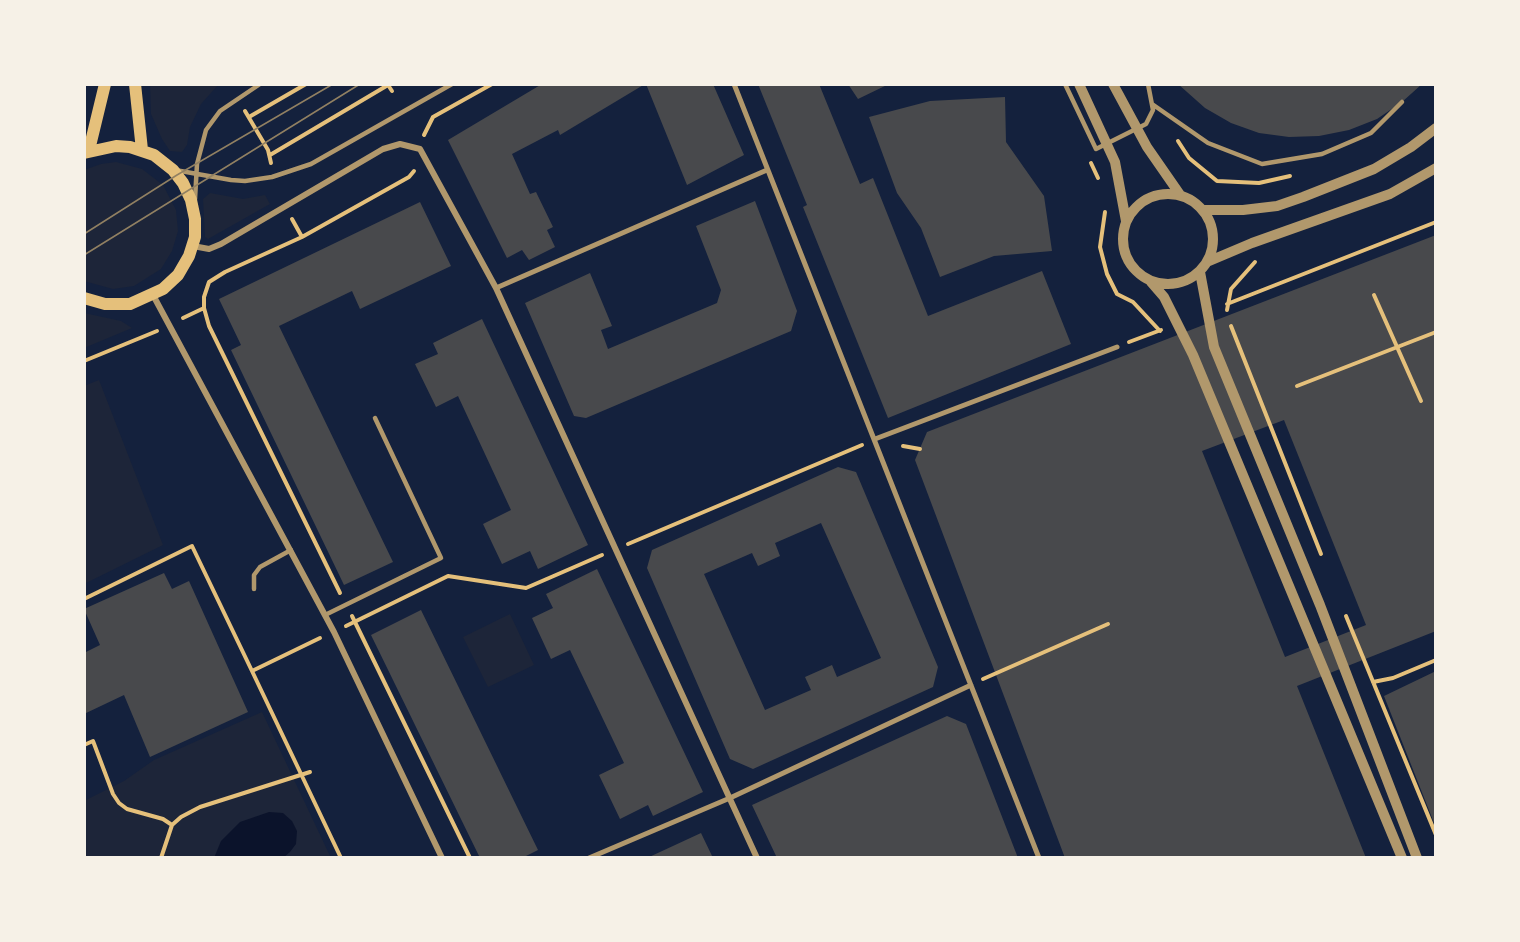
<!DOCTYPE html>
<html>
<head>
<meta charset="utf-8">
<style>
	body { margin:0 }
	#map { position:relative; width:1520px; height:942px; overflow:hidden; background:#14213d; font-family:"Source Sans 3",sans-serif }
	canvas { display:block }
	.frame { position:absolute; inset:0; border:86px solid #f6f1e7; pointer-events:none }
</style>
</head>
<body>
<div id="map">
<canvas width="1520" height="942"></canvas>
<div class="frame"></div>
</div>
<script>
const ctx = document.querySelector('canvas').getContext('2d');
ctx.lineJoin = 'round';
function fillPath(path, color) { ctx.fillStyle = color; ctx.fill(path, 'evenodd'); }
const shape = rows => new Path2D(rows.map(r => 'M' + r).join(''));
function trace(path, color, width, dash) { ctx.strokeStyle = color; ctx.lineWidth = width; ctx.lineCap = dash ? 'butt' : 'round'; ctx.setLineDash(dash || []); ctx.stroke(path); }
const green = shape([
	[150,84,219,84,201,104,190,127,187,145,182,152,170,151,162,139,151,114],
	[116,162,142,169,163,185,176,210,178,231,172,251,161,269,134,286,113,289,84,281,84,170,101,164],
	[210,193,243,199,265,195,270,204,208,239,205,237,203,199],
	[84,313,121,321,132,328,84,348],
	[99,380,163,545,84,584,84,386],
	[510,614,534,665,488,687,463,637],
	[262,712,331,858,84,858,84,801,124,781,154,760]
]);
const water = shape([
	[269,812,283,813,292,821,297,831,296,844,290,852,283,858,214,858,221,841,240,822]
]);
const building = shape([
	[542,84,645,84,560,135,558,130,512,154,530,194,536,192,553,227,547,230,555,247,529,260,522,250,507,258,448,140],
	[646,84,713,84,744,155,687,185],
	[758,84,819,84,860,184,873,178,928,316,1042,271,1071,344,888,418,803,207,807,205],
	[848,84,889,84,858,99],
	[1178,84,1422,84,1402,102,1377,119,1349,130,1319,136,1289,137,1259,133,1231,123,1205,108],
	[1005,97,1006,142,1044,196,1052,251,994,256,940,277,921,228,897,193,869,117,930,101],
	[755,201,797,311,791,331,586,418,574,416,525,303,590,273,612,326,601,330,608,349,717,303,721,290,696,226],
	[420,202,451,266,360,309,352,291,279,326,393,562,344,585,231,350,241,345,219,299],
	[1436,235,1436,631,1297,686,1366,858,1065,858,915,460,927,432],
	[1284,420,1366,625,1285,657,1202,451],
	[482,319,588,545,538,569,530,551,502,564,483,524,511,510,458,396,436,407,415,364,438,354,433,343],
	[838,467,856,472,938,667,933,687,753,769,730,759,647,568,652,550],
	[821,523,881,658,837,677,832,665,805,677,811,690,765,710,704,574,752,553,758,566,780,556,775,543],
	[597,569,703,792,653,816,648,805,620,819,599,775,624,763,570,650,551,659,532,618,553,608,546,594],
	[164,573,172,589,189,581,248,712,150,757,124,695,84,714,84,653,100,645,84,609],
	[421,610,538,850,522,858,480,858,371,635],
	[1436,671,1436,828,1384,696],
	[947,716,966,724,1018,858,777,858,752,805],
	[701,833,713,858,647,858]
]);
const path = shape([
	[245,111,268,150,271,163],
	[249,117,306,84],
	[424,135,433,117,492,84],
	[1178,141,1189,158,1217,181,1259,183,1290,176],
	[270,155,388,85,392,91],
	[1091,163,1098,178],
	[1105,212,1100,247,1107,274,1117,294,1133,302,1160,331],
	[292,219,302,237],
	[1374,295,1421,401],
	[1227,304,1436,222],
	[1227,310,1231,289,1255,262],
	[183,318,204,308],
	[1231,326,1321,554],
	[1129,342,1161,330],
	[84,361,157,331],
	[1297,386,1436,332],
	[903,446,920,449],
	[628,544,862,445],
	[340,593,209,326,204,308,204,297,209,282,225,272,302,237,409,177,414,171],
	[84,599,192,546,252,671],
	[352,616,470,858],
	[1346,616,1436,835],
	[346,626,448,576,526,588,602,555],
	[320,638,252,671,341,858],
	[983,679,1108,624],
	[1373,682,1393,678,1436,660],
	[84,745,93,741,113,794,119,803,127,809,163,819,172,825],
	[161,858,172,825,181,817,200,807,310,772]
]);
const service = shape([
	[1065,84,1096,149,1146,124,1153,110,1148,84],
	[1152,104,1208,143,1262,164,1322,154,1371,133,1402,102],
	[175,170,231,180,245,181,272,177,311,164,452,84],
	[195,199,197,164,206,130,220,111,260,84],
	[254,589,254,575,260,567,291,550],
	[325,615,441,558,375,418]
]);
const pedestrian = shape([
	[734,84,1039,858],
	[496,288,767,170],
	[875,439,1117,347],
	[589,858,730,798,971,685]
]);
const minor = shape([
	[193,246,209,249,221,244,383,149,400,144,420,149,496,288,757,858],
	[153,295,334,632,442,858]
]);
const tertiary = shape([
	[1079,84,1115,162,1126,221],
	[1113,84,1147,147,1181,196],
	'1123 239a45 45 0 1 1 90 0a45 45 0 1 1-90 0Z',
	[1203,210,1243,210,1277,206,1303,197,1374,169,1411,147,1436,128],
	[1207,262,1252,243,1390,194,1436,168],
	[1200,272,1214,347,1320,605,1417,858],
	[1151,282,1164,297,1193,355,1402,858]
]);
const secondary = shape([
	[135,84,142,150],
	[89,150,105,84],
	[84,153,116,146,130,147,154,155,173,170,183,183,191,200,195,219,195,237,189,256,178,275,163,289,130,304,105,304,84,298]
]);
const tram = shape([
	[84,234,177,175,333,84],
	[84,255,360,84]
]);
fillPath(green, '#1d2539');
fillPath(water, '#0b132b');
fillPath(building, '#48494c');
trace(path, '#e5c07b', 4);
trace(service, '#b1986c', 4.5);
trace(pedestrian, '#b1986c', 5);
trace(minor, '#b1986c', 6);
trace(tertiary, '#b1986c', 10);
trace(secondary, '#e5c07b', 12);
trace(tram, '#918062', 1.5);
</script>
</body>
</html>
